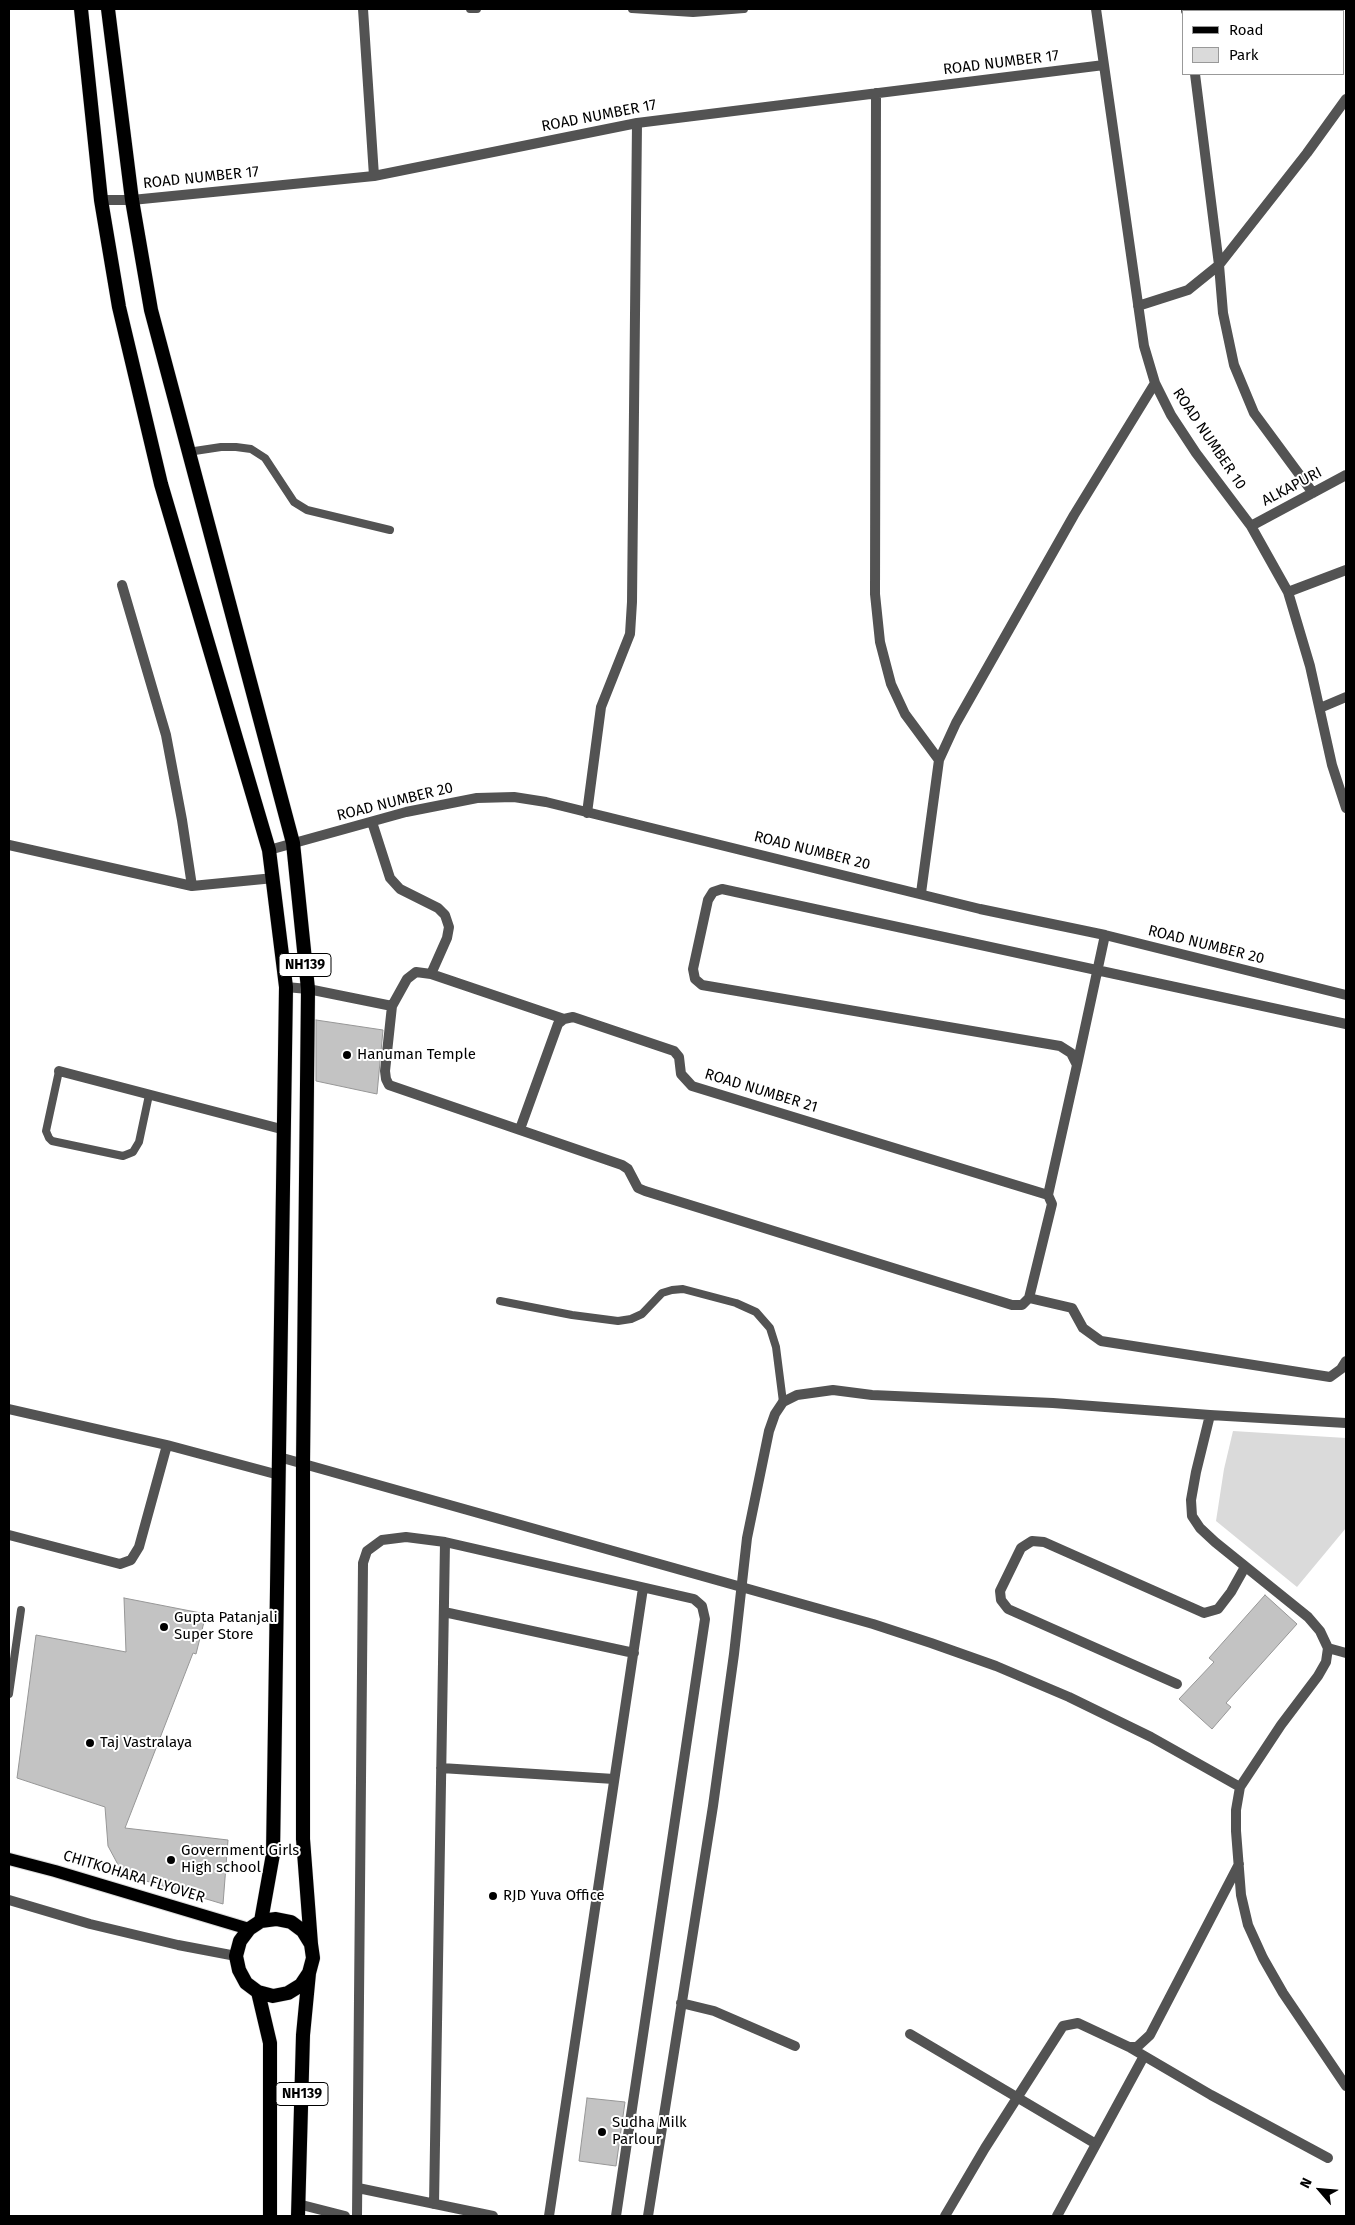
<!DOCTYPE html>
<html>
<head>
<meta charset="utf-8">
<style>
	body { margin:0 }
	#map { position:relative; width:1355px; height:2225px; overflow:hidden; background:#fff; font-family:"Fira Sans",sans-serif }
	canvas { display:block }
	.frame { position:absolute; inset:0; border:10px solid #000; pointer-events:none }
	.legend { position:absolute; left:1182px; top:10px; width:162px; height:65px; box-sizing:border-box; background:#fff; border:1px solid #999; margin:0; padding:6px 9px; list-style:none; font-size:15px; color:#000 }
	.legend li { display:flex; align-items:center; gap:10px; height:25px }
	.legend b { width:25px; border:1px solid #999 }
	.north { position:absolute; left:1295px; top:2165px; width:50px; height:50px; -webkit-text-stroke:4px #fff; paint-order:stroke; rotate:297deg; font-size:14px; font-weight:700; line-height:20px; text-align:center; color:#000 }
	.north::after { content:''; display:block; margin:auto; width:18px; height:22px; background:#000; clip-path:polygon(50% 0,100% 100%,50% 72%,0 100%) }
</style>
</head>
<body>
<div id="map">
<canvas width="1355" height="2225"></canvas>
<div class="frame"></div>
<ul class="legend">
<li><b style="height:6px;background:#000"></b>Road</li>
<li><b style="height:14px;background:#dadada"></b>Park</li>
</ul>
<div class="north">N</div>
</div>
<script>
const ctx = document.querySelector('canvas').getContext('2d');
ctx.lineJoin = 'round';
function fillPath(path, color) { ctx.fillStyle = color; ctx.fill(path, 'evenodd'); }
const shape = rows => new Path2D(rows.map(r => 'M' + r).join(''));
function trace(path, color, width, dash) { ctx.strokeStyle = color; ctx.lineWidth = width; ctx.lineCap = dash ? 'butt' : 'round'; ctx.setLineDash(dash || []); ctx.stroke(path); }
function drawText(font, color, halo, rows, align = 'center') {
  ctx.font = font + ' "Fira Sans",sans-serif'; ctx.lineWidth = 4; ctx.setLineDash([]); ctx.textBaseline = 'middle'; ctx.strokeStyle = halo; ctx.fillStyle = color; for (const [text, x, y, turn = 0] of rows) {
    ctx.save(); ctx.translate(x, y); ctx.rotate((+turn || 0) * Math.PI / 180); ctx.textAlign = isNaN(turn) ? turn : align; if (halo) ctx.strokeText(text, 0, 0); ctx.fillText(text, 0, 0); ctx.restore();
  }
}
const green = shape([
	[1233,1431,1346,1438,1346,1528,1297,1587,1216,1521,1224,1469]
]);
const building = shape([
	[316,1020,383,1030,377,1094,316,1081,316,1020],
	[1265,1595,1297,1624,1226,1703,1231,1707,1212,1729,1179,1699,1214,1662,1209,1658,1265,1595],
	[124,1598,206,1614,196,1654,193,1653,125,1828,228,1840,223,1904,123,1874,108,1846,105,1807,17,1778,36,1635,126,1652,124,1598],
	[587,2098,625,2102,616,2166,579,2161,587,2098]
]);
const service = shape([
	[470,9,477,9],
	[632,9,693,13,744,9],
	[188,452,221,447,236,447,251,449,265,458,294,502,307,510,390,530],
	[59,1071,46,1131,49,1138,52,1141,123,1156,133,1152,139,1142,149,1095],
	[500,1301,572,1315,618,1321,631,1319,642,1314,662,1293,672,1290,683,1289,736,1303,756,1312,770,1328,776,1347,783,1402],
	[9,1694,21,1610]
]);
const minor = shape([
	[363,9,374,176],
	[1096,9,1144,346,1155,383,1171,415,1196,453,1251,526,1288,592,1310,666,1332,765,1346,808],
	[1186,9,1186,11],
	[876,93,875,594,880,642,891,684,905,714,939,760],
	[101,200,132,200,374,176,637,123,1104,65],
	[1138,306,1188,290,1219,265,1195,74],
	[1313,493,1254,413,1234,365,1223,313,1219,265,1307,153,1346,99],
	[1251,526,1346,475],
	[122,585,166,735,182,820,192,886],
	[1288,592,1346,570],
	[1320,708,1346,697],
	[587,813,601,707,630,634,632,602,637,123],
	[372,822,390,878,400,889,438,908,445,915,449,927,447,938,431,974],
	[9,845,192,886,274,878],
	[269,850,406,812,477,798,514,797,546,802,980,909,1105,935,1346,995],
	[921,893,939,760,956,723,1074,515,1155,383],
	[286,987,308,989,392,1006,385,1071,386,1079,389,1085,622,1165,628,1169,638,1188,645,1191,1012,1305,1022,1305,1029,1298,1052,1204,1048,1195,692,1086,681,1074,679,1057,674,1051,573,1017,564,1019,558,1024,520,1129],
	[392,1006,407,979,416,972,431,974,564,1019],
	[1077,1065,1105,935],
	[59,1071,285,1130],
	[1048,1195,1077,1065,1071,1053,1060,1046,702,985,695,979,693,969,708,900,713,892,722,889,1346,1024],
	[1029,1298,1072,1308,1083,1328,1101,1341,1330,1377,1341,1369,1346,1361],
	[9,1409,167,1445,279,1475],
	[1210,1415,1196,1472,1191,1500,1192,1516,1200,1528,1215,1542,1308,1617,1320,1631,1328,1648,1326,1662,1318,1676,1281,1725,1240,1787],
	[279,1457,873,1624,931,1643,996,1666,1069,1697,1151,1737,1240,1787,1236,1810,1236,1831,1241,1895,1248,1925,1263,1958,1283,1993,1346,2086],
	[9,1535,120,1564,131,1560,139,1547,167,1445],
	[444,1612,634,1653],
	[1328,1648,1346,1653],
	[1177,1684,1008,1609,1001,1600,1000,1591,1021,1548,1032,1541,1044,1542,1204,1613,1218,1609,1231,1592,1245,1567],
	[441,1768,614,1779],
	[9,1900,90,1924,178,1945,236,1956],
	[681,2003,714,2011,795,2046],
	[910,2034,1096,2144],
	[1129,2047,1211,2095,1328,2158],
	[358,2188,493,2216],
	[298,2204,345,2216],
	[434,2204,445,1542],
	[357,2216,363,1563,367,1551,382,1540,406,1537,445,1542,694,1599,702,1606,705,1619,616,2216],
	[549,2216,643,1588],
	[648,2216,713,1806,734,1654,747,1538,769,1431,775,1414,783,1402,797,1395,833,1390,872,1395,1053,1403,1210,1415,1346,1423],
	[945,2216,985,2148,1063,2026,1078,2023,1129,2047,1137,2047,1150,2035,1239,1864],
	[1057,2216,1144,2056]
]);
const primary = shape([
	[9,1859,55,1871,249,1929]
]);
const trunk = shape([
	[81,9,101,200,119,307,161,484,269,850,286,987,273,1854,261,1921],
	[108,9,132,200,151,310,293,843,308,989,303,1464,303,1839,311,1944],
	[258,1992,270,2043,270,2216],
	[298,2216,303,2035,309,1973,313,1958,311,1944,303,1931,291,1922,276,1919,261,1921,249,1929,240,1941,236,1956,239,1970,246,1983,258,1992,273,1996,288,1993,301,1985,309,1973]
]);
const markers = [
	[347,1055,5,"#000"],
	[164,1627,5,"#000"],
	[90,1743,5,"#000"],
	[171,1860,5,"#000"],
	[493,1896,5,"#000"],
	[602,2132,5,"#000"]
];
const shields = [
	[305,965,52],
	[302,2094,52]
];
const shieldNames = [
	["NH139",305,965],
	["NH139",302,2094]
];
const streetNames = [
	["ROAD NUMBER 17",1001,63,-7],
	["ROAD NUMBER 17",599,116,-11],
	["ROAD NUMBER 17",201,178,-6],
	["ROAD NUMBER 10",1209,439,56],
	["ALKAPURI",1292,487,-28],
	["ROAD NUMBER 20",395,802,-14],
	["ROAD NUMBER 20",812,851,14],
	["ROAD NUMBER 20",1206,945,14],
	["ROAD NUMBER 21",761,1091,17],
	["CHITKOHARA FLYOVER",134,1877,17]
];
const poiNames = [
	["Hanuman Temple",357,1055],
	["Gupta Patanjali",174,1618],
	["Super Store",174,1635],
	["Taj Vastralaya",100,1743],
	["Government Girls",181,1851],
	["High school",181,1868],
	["RJD Yuva Office",503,1896],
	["Sudha Milk",612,2123],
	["Parlour",612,2140]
];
fillPath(green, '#dadada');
fillPath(building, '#c3c3c3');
trace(building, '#979797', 1);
trace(primary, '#dbdbdb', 14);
trace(trunk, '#dbdbdb', 15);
trace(service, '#535353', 8);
trace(minor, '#535353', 10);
trace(primary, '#000', 12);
trace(trunk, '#000', 14);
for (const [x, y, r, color] of markers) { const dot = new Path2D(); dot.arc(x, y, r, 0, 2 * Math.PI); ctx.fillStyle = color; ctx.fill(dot); trace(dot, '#fff', 2); }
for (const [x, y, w] of shields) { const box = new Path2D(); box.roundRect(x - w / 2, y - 11.5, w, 23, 4); ctx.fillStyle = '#fff'; ctx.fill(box); trace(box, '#000', 1); }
drawText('bold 14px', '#000', null, shieldNames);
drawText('15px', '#000', '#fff', streetNames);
drawText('15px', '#000', '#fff', poiNames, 'left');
</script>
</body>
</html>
